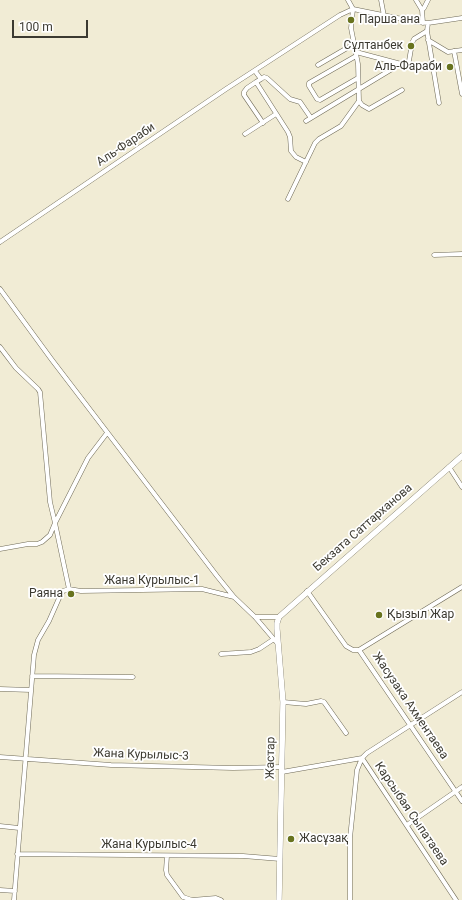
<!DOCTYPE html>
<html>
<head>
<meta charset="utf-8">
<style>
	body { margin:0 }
	#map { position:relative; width:462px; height:900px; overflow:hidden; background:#f1ecd5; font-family:Roboto,sans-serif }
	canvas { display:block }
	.scale { position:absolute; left:12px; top:20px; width:76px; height:18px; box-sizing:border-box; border:2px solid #3c3a31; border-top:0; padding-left:5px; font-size:12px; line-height:14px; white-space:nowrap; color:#3c3a31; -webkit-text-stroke:3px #fff; paint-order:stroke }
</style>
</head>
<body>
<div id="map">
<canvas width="462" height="900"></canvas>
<div class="scale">100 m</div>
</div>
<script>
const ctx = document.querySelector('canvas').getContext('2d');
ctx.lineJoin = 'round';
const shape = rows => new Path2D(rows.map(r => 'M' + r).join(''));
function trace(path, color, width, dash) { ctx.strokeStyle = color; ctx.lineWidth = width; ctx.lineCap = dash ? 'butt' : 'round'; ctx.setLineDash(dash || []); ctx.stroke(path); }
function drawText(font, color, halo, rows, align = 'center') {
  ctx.font = font + ' Roboto,sans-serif'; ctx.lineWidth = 3.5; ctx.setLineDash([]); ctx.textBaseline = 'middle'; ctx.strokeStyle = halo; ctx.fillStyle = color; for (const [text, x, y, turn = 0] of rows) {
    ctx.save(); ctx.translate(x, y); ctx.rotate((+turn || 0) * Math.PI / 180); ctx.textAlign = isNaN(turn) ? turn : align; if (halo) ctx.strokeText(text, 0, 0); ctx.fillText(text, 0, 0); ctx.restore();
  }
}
const minor = shape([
	[348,0,353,9],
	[381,0,384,16],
	[416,0,422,10,423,23],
	[353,9,351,28,358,64,359,101,362,105,369,109,402,90],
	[422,10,424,8,428,0],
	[428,23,427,31,439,103],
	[428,40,448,52,462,50],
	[454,51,462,94],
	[356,52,405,65,409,61,412,43,414,39,427,31],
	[356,56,309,83,309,86,317,99,320,100,358,78],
	[318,65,354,44],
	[255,71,261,79,256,82,288,132,290,137,291,151,296,157,306,162],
	[261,79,264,77,267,78,290,99,300,102,311,118],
	[256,82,247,88,244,92,244,95,263,123],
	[306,121,392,69],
	[245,134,276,114],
	[288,199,315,143,319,139,341,126,359,101],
	[0,242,226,89,340,15,353,9,417,22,428,23,462,18],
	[434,255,462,254],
	[0,289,52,360,217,576,234,597,255,617,278,644],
	[0,347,16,368,38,389,40,392,50,502,55,523,50,535,42,542,37,544,28,544,0,549],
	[449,467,462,487],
	[69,589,55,523,88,458,107,433],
	[307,591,346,646,353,650,359,650],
	[255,617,279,617],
	[359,650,462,801],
	[359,650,462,587],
	[221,654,251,652,259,649,274,639],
	[32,676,133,677],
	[0,689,31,690],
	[283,702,306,704,321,701,324,702,346,733],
	[0,757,111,765,233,768,281,767],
	[362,758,456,900],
	[282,772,362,758],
	[407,825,462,787],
	[0,826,19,828],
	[17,854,243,856,280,859],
	[167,856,166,870,167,875,183,897,192,900,216,898,221,900],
	[0,890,15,891],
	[14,900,34,655,38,640,49,621,60,596,63,591,69,589,81,591,202,589,234,597],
	[350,900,350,838,357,770,362,758,367,753,462,692]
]);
const tertiary = shape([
	[279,900,283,702,277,629,277,623,279,617,462,456]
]);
const markers = [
	[351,20,4,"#68731e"],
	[411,46,4,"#68731e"],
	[450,67,4,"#68731e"],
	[71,594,4,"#68731e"],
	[379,615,4,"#68731e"],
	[291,839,4,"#68731e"]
];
const poiNames = [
	["Парша ана",359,20],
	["Сұлтанбек",403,46,"right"],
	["Аль-Фараби",442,67,"right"],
	["Раяна",63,594,"right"],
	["Қызыл Жар",387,615],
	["Жасұзақ",299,839]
];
const streetNames = [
	["Аль-Фараби",126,145,-34],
	["Бекзата Саттарханова",363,528,-41],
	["Жана Курылыс-1",152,581],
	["Жасузака Ахментаева",410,706,56],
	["Жана Курылыс-3",141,755,2],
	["Жастар",271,758,-89],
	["Карсыбая Сыпатаева",411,814,56],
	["Жана Курылыс-4",149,845]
];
trace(minor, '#6e6956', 5);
trace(tertiary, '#6e6956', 6);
trace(minor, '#fff', 4);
trace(tertiary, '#fff', 5.5);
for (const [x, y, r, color] of markers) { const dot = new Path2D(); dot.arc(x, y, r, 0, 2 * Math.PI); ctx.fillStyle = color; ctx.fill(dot); trace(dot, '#fff', 1.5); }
drawText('12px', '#3c3a31', '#fff', poiNames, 'left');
drawText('12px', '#3c3a31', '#fff', streetNames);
</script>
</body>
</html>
